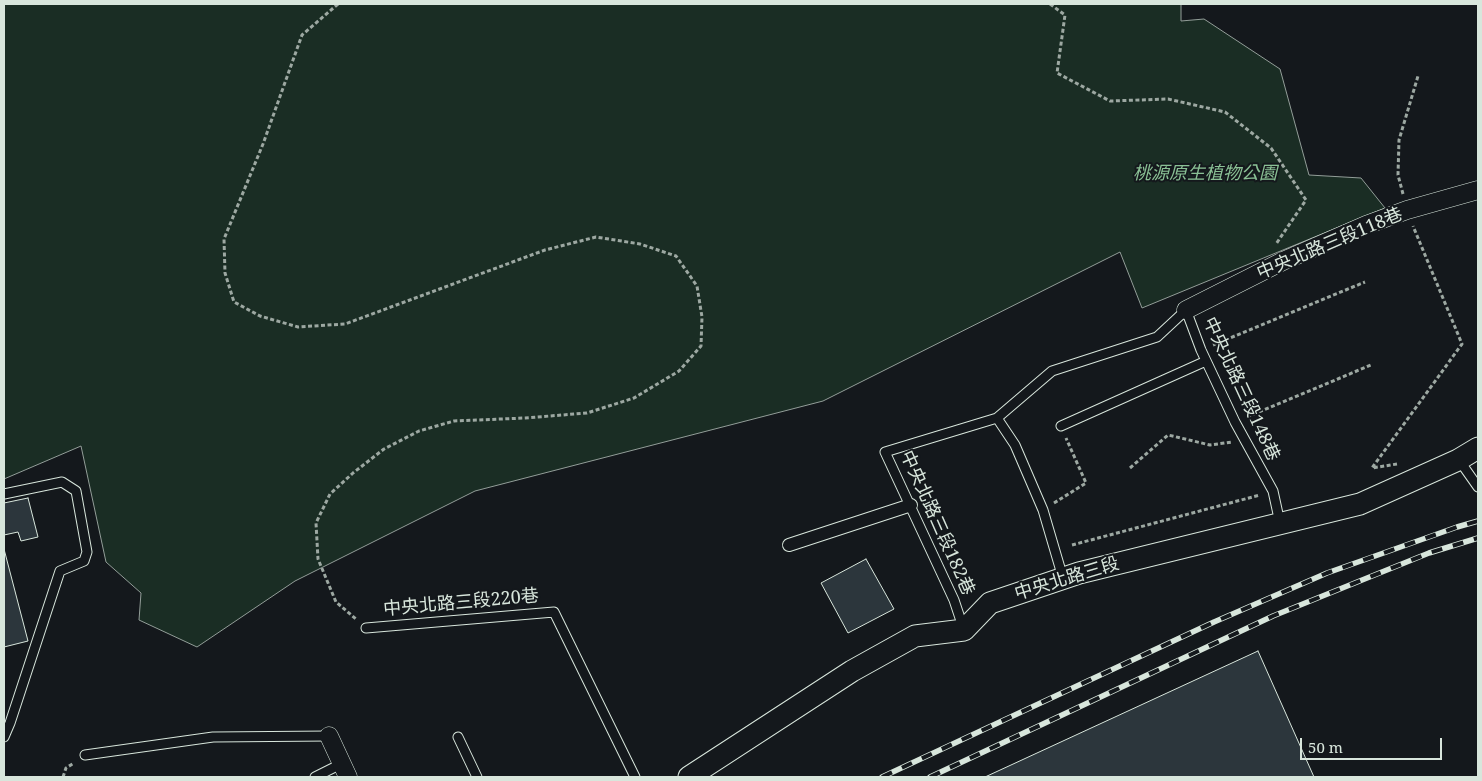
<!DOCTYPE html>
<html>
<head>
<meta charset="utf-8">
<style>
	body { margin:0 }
	#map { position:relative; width:1482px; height:781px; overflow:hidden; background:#14181c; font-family:"Noto Serif",serif }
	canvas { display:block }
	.frame { position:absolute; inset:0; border:5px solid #d8e6dc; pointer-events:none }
	.scale { position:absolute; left:1300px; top:738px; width:142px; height:22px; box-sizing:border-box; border:2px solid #d8e6dc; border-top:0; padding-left:6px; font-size:15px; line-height:18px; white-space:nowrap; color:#d8e6dc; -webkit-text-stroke:4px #14181c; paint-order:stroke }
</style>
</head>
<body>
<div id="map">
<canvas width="1482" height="781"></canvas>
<div class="frame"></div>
<div class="scale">50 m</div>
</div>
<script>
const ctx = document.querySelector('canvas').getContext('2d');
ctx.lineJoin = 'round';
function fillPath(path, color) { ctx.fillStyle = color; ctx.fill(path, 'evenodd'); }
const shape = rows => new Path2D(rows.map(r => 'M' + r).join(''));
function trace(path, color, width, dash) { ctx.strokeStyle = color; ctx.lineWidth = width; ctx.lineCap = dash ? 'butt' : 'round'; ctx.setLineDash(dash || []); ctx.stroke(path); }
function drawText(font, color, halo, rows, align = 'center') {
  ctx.font = font + ' "Noto Serif","Noto Sans TC",serif'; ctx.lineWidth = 4; ctx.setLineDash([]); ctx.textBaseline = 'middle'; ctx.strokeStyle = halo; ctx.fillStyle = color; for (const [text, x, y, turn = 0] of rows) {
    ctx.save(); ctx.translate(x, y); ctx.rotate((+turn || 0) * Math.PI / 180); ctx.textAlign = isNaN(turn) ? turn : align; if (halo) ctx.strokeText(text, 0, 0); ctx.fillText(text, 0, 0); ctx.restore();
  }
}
const green = shape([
	[4,4,1181,4,1181,21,1204,19,1280,69,1309,175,1361,178,1385,208,1142,308,1120,252,823,401,475,491,295,581,197,647,139,620,141,593,106,562,81,446,4,479,4,4]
]);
const building = shape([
	[28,498,38,537,21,541,18,532,4,535,4,503,28,498],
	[4,549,28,641,4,647,4,549],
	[866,559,894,609,848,633,821,583,866,559],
	[1258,651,1314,777,985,777,1258,651]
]);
const path = shape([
	[338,4,302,35,263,144,224,239,225,273,234,302,260,316,298,327,345,324,545,250,596,237,640,244,676,256,697,286,702,317,701,346,679,371,634,398,587,413,525,418,454,421,419,431,384,449,353,473,330,494,316,523,318,559,336,602,356,619],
	[1050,4,1065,15,1057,73,1110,101,1168,99,1225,112,1271,148,1306,200,1276,244],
	[1403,194,1398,175,1399,140,1418,76],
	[1213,345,1365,282],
	[1247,417,1371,365],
	[1397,464,1372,468,1462,344,1413,226],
	[1130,468,1168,435,1210,445,1232,442],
	[1054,503,1086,483,1066,438],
	[1072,545,1260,495],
	[63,777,66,768,74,763]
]);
const service = shape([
	[997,418,1015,445,1043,510,1063,578],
	[1061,426,1206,361],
	[1459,460,1478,487],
	[4,494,62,482,76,491,87,552,84,561,60,571,10,723,4,737],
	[366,628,554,612,635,777],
	[964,630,954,600,885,452,997,418,1052,371,1157,337,1186,310,1201,350,1235,422,1273,491,1280,523],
	[458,737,477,777],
	[85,755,213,737,329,736],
	[315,777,341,764]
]);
const pedestrian = shape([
	[789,545,911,505]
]);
const minor = shape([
	[1186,310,1283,261,1366,225,1407,210,1478,190],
	[329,736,348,777]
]);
const tertiary = shape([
	[689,777,852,671,915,636,964,630,990,603,1079,573,1360,504,1458,460,1478,448]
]);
const rail = shape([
	[882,777,1214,622,1327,573,1457,527,1478,521],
	[930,777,1273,616,1429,553,1478,538]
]);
const parkNames = [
	["桃源原生植物公園",1205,174]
];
const streetNames = [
	["中央北路三段118巷",1330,244,-23],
	["中央北路三段148巷",1241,389,65],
	["中央北路三段182巷",937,523,66],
	["中央北路三段",1067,579,-17],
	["中央北路三段220巷",461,603,-5]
];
fillPath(green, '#1a2d24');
trace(green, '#939e99', 1);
fillPath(building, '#2c363c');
trace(building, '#d8e6dc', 1);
trace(service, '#d8e6dc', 11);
trace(pedestrian, '#d8e6dc', 14);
trace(minor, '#d8e6dc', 19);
trace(tertiary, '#d8e6dc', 23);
trace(path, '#9da8a2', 3, [4, 2.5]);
trace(service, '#14181c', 9);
trace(pedestrian, '#14181c', 12);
trace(minor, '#14181c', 18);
trace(tertiary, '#14181c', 21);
trace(rail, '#d8e6dc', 5.5);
trace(rail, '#14181c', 4, [11]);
drawText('italic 18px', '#8ac095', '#14181c', parkNames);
drawText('18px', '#d8e6dc', '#14181c', streetNames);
</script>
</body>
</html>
